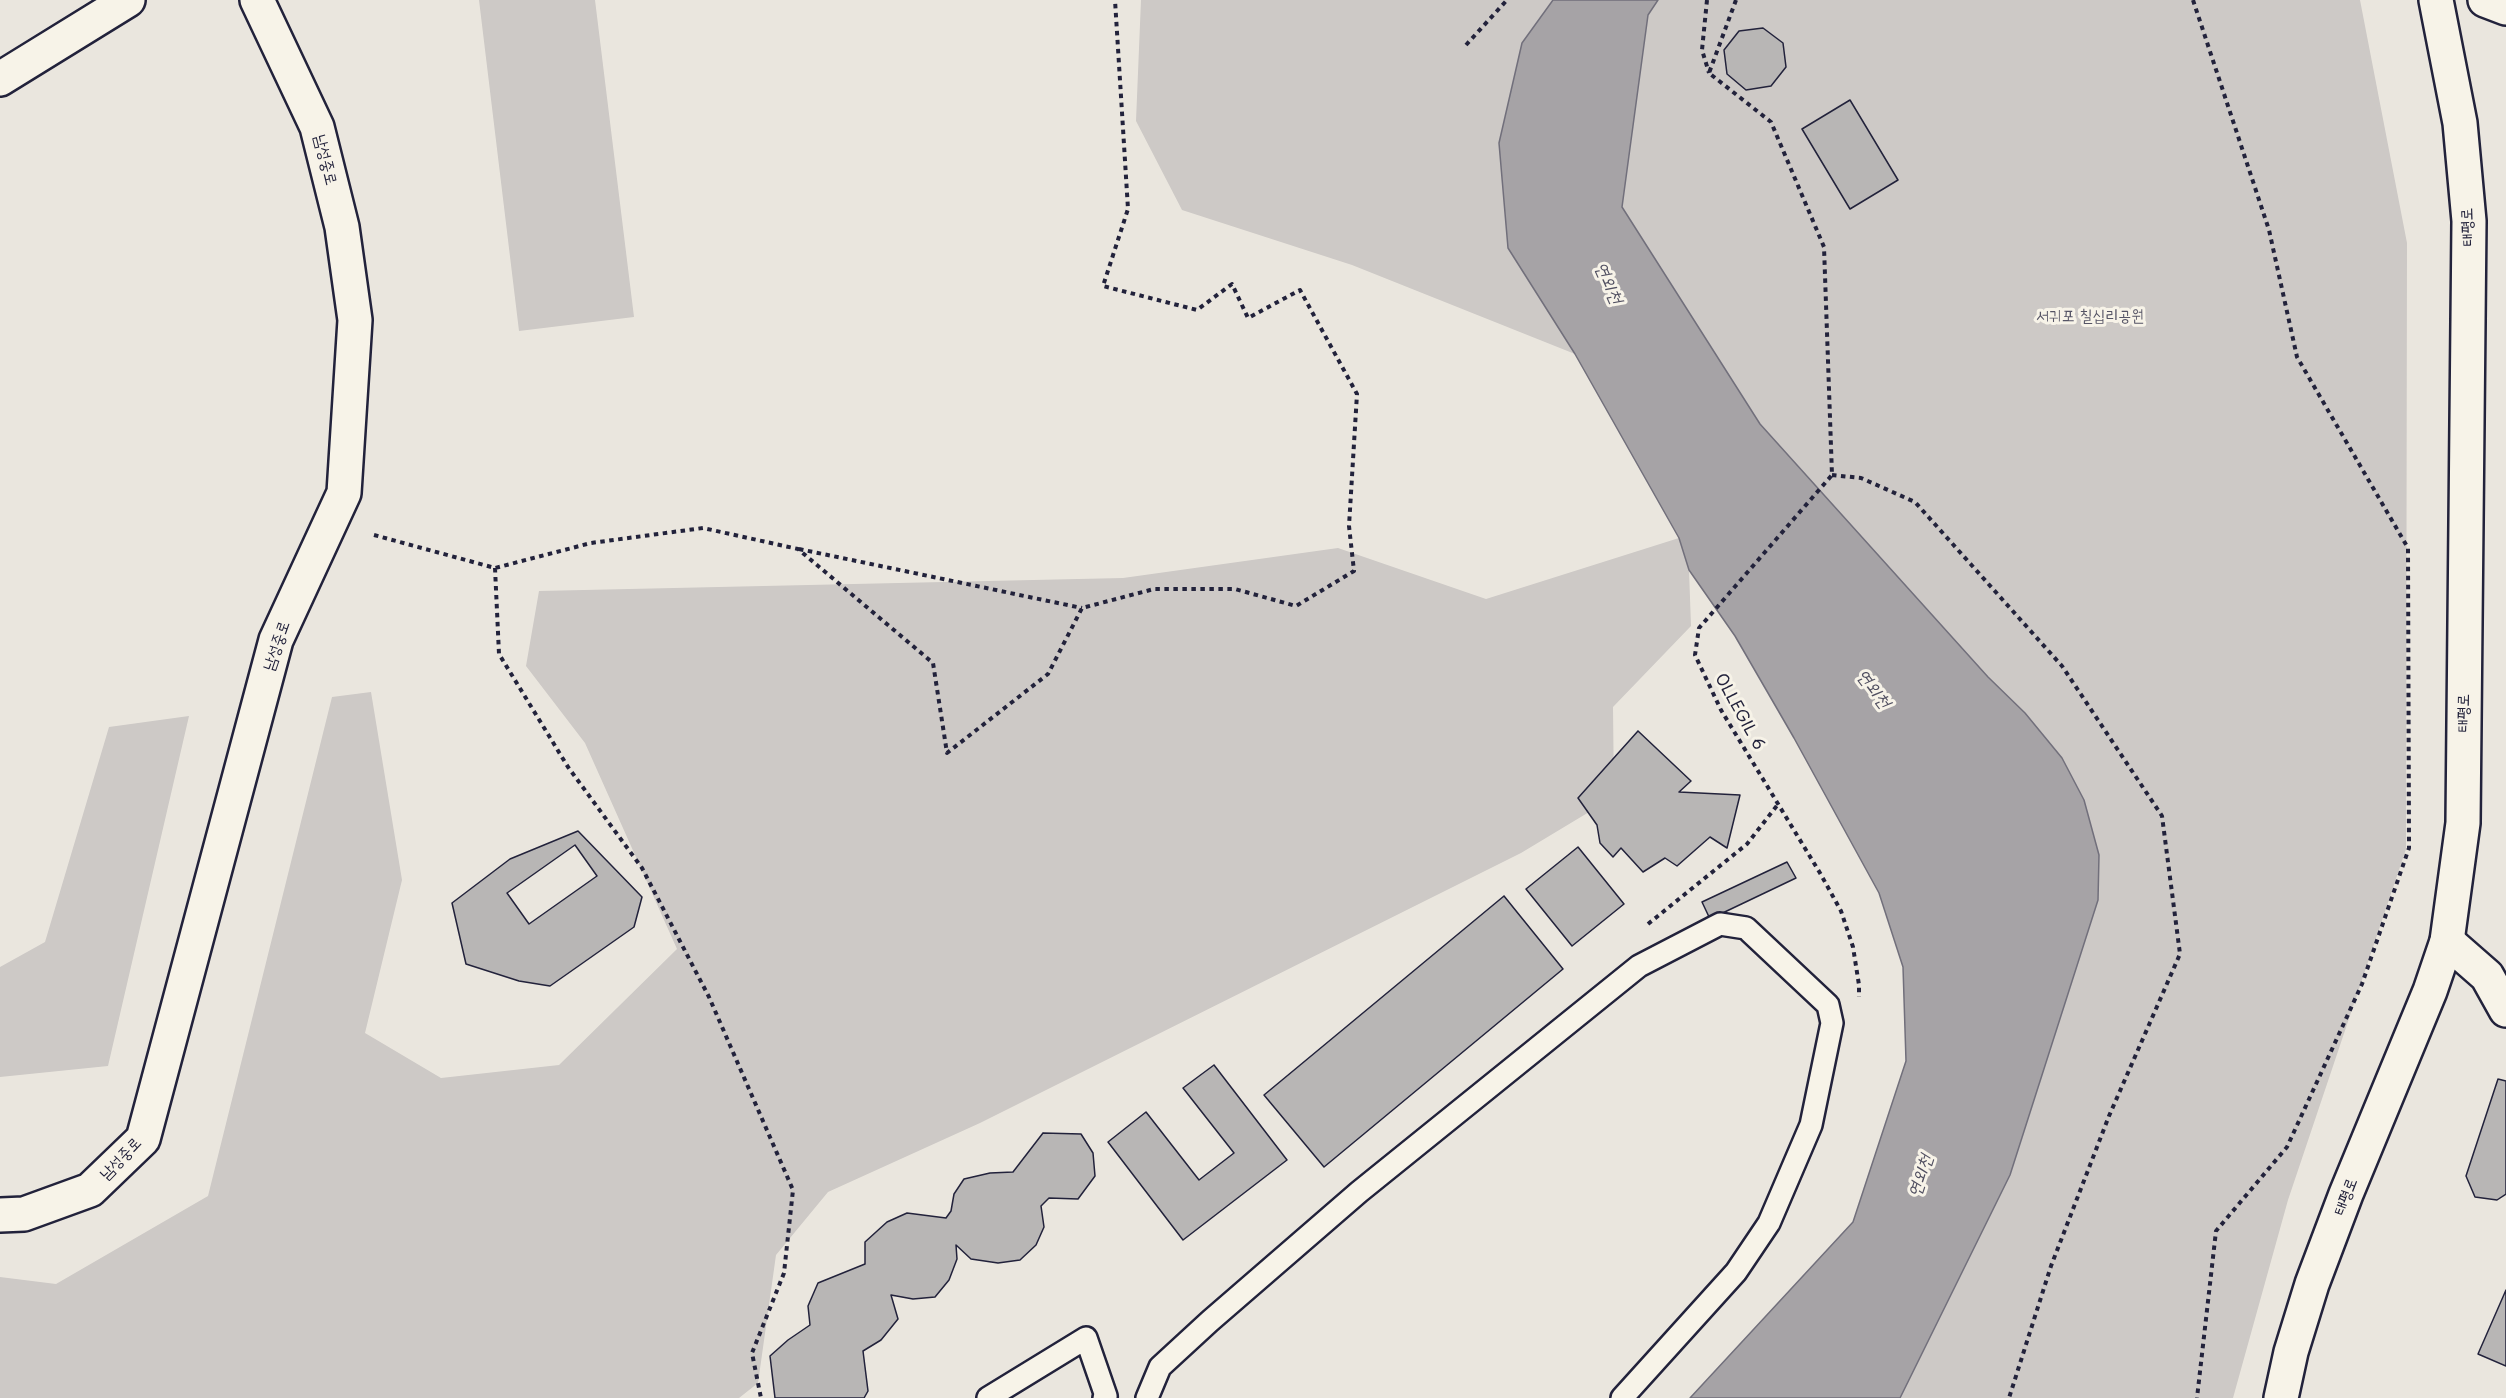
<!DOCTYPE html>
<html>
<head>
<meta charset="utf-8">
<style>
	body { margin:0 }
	canvas { display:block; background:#eae6de }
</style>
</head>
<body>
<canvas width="2506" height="1398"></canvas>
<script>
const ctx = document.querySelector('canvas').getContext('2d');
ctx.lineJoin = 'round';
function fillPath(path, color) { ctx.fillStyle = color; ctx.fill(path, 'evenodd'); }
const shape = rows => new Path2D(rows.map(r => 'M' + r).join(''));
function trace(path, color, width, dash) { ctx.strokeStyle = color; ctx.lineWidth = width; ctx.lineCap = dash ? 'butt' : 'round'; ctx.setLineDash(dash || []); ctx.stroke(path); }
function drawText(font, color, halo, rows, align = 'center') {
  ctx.font = font + ' "Playpen Sans","Poor Story",sans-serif'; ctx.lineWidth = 6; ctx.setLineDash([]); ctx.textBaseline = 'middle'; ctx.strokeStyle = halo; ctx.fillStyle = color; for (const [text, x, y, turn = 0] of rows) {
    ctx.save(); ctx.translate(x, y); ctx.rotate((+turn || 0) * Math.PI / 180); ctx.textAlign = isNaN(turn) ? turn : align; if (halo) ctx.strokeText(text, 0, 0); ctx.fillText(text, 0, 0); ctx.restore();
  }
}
const green = shape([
	[479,0,595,0,634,317,519,331],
	[1141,0,1553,0,1522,43,1499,143,1508,248,1575,354,1352,265,1182,210,1136,121],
	[1658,0,2360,0,2407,243,2406,849,2288,1200,2233,1398,1900,1398,2010,1175,2098,900,2099,855,2084,800,2062,758,2025,713,1988,677,1760,424,1622,207,1648,15],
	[1679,538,1689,570,1691,626,1613,707,1614,797,1521,853,980,1123,828,1192,776,1255,758,1383,739,1398,0,1398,0,1277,56,1284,208,1196,332,697,371,692,402,880,365,1033,441,1078,559,1065,677,949,585,743,526,666,539,591,1123,578,1338,548,1486,599],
	[189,716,108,1066,0,1077,0,967,45,942,109,727]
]);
const water = shape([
	[1553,0,1658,0,1648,15,1622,207,1760,424,1988,677,2025,713,2062,758,2084,800,2099,855,2098,900,2010,1175,1900,1398,1690,1398,1853,1222,1906,1061,1903,967,1879,893,1794,738,1735,636,1689,570,1679,538,1575,354,1508,248,1499,143,1522,43,1553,0]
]);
const building = shape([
	[1763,28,1783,43,1786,67,1771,86,1746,90,1727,74,1724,50,1739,31,1763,28],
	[1850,100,1898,180,1850,209,1802,129,1850,100],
	[1638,731,1691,781,1679,792,1740,795,1727,848,1710,837,1677,866,1665,858,1643,872,1621,848,1613,857,1600,843,1597,825,1578,798,1638,731],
	[578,831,642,897,634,927,550,986,519,981,466,964,452,903,510,859,578,831],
	[575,845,597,876,529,924,507,893,575,845],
	[1578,847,1624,904,1572,946,1526,889,1578,847],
	[1787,862,1796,878,1710,919,1702,902,1787,862],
	[1504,896,1563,969,1324,1167,1264,1095,1504,896],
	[1214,1065,1287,1160,1183,1240,1108,1142,1146,1112,1199,1180,1234,1153,1183,1088,1214,1065],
	[2498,1079,2506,1081,2506,1194,2497,1200,2475,1197,2466,1176,2498,1079],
	[1043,1133,1081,1134,1093,1153,1095,1176,1078,1199,1049,1198,1041,1206,1044,1227,1036,1245,1020,1260,998,1263,971,1259,956,1245,957,1259,949,1280,935,1297,913,1299,891,1295,898,1319,881,1340,863,1351,868,1391,864,1398,775,1398,770,1356,788,1340,810,1325,808,1306,818,1283,865,1264,865,1242,887,1222,907,1213,946,1218,951,1211,954,1194,964,1179,990,1173,1013,1172,1043,1133],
	[2506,1290,2506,1366,2478,1354,2506,1290]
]);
const path = shape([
	[1707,0,1702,50,1709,73],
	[1736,0,1709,73,1771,122,1824,247,1832,475,1699,628,1695,655,1721,710,1820,873,1841,911,1853,947,1859,985,1859,997],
	[2193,0,2269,230,2297,357,2408,548,2409,848,2362,984,2287,1147,2216,1231,2197,1398],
	[1466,45,1507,0],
	[1832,475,1861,478,1915,502,2062,666,2162,816,2180,954,2109,1116,2051,1266,2009,1398],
	[374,535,495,568,591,543,703,528,798,549,933,663,947,753,1048,674,1082,608,1154,589,1235,589,1296,606,1354,571,1349,526,1357,394,1300,290,1248,318,1232,284,1197,310,1103,286,1128,209,1115,0],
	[799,549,1082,608],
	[495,568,499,654,568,767,642,868,709,997,793,1190,784,1273,752,1353,761,1398],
	[1648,924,1747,844,1779,803]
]);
const service = shape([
	[988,1398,1086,1338,1106,1396,1104,1398],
	[1147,1398,1160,1367,1210,1321,1359,1192,1639,966,1720,924,1746,928,1828,1005,1832,1023,1811,1125,1769,1223,1736,1272,1622,1398]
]);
const minor = shape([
	[0,79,128,0],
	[2447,941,2487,976,2506,1010]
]);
const tertiary = shape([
	[2485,0,2506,8],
	[0,1215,24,1214,90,1190,143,1139,276,640,344,493,355,320,342,227,317,127,257,0],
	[2281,1398,2291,1352,2312,1284,2346,1194,2430,991,2447,941,2463,823,2469,221,2460,123,2436,0]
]);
const streetNames = [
	["남성중로",325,160,76],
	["태평로",2468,227,-92],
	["남성중로",277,646,-71],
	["OLLEGIL 6",1739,712,61],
	["태평로",2464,713,-89],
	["남성중로",121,1159,-46],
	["태평로",2346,1197,-69]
];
const parkNames = [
	["서귀포 칠십리공원",2090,317]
];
const waterNames = [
	["연외천",1608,283,66],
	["연외천",1873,689,53],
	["연외천",1921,1176,-72]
];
fillPath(green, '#cdc9c6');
fillPath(water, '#a6a3a6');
trace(water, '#716f7b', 1.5);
fillPath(building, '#b8b6b5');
trace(building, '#22223b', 1.5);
trace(service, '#22223b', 26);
trace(minor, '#22223b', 38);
trace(tertiary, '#22223b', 38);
trace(path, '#22223b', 4, [4.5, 4.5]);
trace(service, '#f7f3e8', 21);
trace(minor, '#f7f3e8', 33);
trace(tertiary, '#f7f3e8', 33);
drawText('16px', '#22223b', '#f7f3e8', streetNames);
drawText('16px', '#555465', '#f7f3e8', parkNames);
drawText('italic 18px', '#504f60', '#f7f3e8', waterNames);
</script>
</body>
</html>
